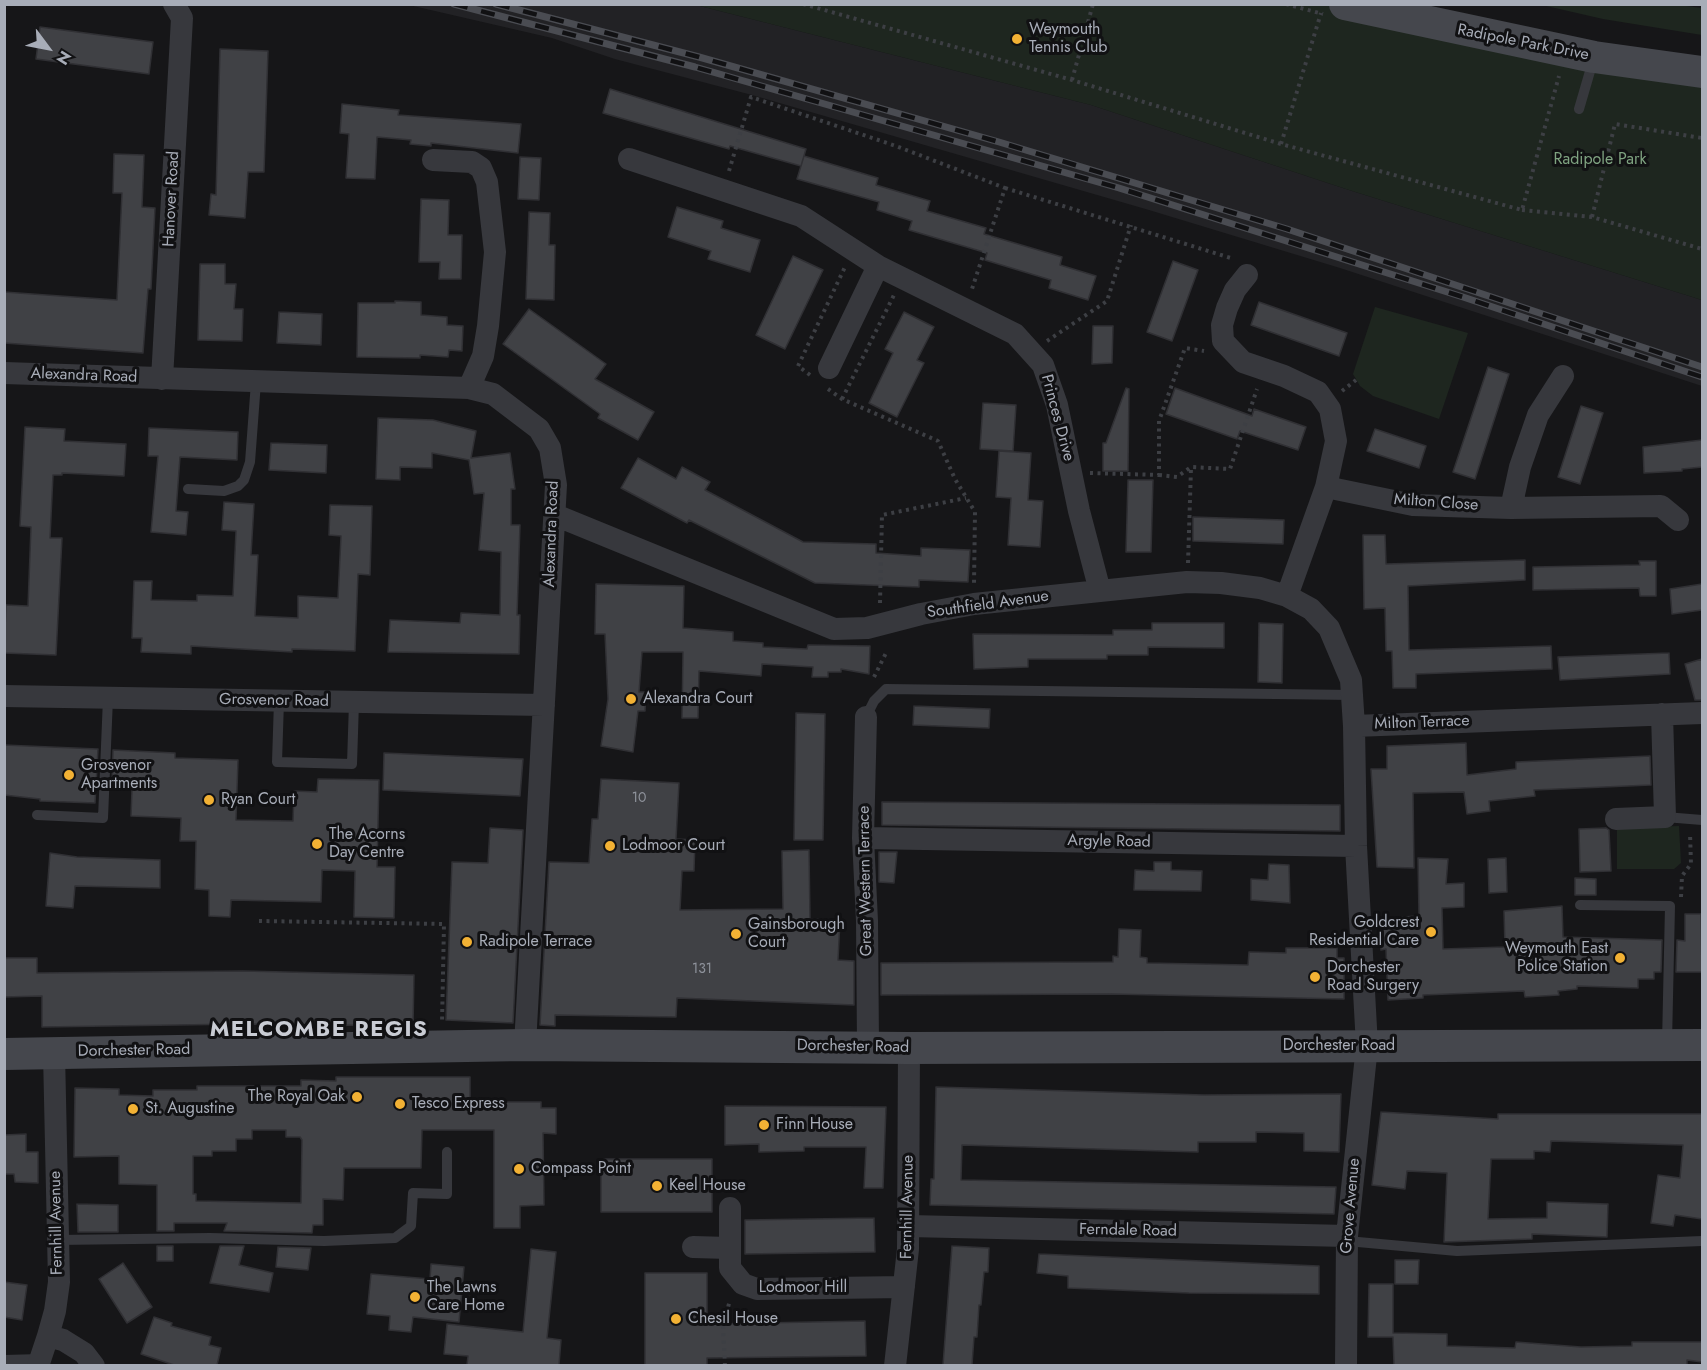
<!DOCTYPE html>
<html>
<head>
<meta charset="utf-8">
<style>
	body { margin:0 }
	#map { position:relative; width:1707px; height:1370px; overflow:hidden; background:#161618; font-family:Jost,sans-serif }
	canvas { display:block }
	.frame { position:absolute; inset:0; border:6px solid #a8adb8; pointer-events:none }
	.north { position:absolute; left:18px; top:18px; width:60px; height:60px; -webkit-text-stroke:4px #111113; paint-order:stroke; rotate:122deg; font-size:16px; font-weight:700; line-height:24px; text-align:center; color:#a8adb8 }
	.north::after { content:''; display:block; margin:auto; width:21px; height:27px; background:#a8adb8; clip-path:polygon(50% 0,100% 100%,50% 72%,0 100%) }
</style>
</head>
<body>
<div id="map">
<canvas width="1707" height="1370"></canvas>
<div class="frame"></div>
<div class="north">N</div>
</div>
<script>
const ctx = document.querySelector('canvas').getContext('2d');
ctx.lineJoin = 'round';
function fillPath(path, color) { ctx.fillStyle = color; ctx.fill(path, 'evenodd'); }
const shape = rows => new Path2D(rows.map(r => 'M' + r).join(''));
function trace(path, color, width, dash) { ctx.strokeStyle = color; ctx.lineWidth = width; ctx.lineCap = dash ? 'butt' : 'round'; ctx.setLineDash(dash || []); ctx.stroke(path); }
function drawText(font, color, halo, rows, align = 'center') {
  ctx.font = font + ' Jost,sans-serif'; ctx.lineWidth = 6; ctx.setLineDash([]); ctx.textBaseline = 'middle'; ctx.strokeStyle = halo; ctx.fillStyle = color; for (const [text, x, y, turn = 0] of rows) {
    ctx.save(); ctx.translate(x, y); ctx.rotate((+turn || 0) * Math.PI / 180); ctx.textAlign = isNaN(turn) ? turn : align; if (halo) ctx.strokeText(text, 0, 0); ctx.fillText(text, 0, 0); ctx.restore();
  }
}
const built = shape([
	[409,5,696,5,1091,105,1349,190,1702,300,1702,386,1340,268,1149,210,752,95,615,59,552,38]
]);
const green = shape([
	[1671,4,1702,8,1702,35,1603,19,1542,5],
	[696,5,1345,5,1702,72,1702,300,1349,190,1091,105],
	[1375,307,1468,333,1439,419,1373,396,1360,386,1353,374],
	[1679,826,1681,863,1674,869,1617,869,1617,828]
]);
const building = shape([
	[40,27,153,42,149,74,36,59,40,27],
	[220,49,268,51,264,172,248,172,245,218,209,215,211,194,216,195,220,49],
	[610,89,806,149,801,166,730,146,729,149,603,113,610,89],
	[342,104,399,110,398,115,521,124,518,153,431,143,431,146,410,144,411,140,377,137,375,179,346,178,349,134,340,133,342,104],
	[114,154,144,155,142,207,155,208,151,289,148,289,143,353,4,343,4,292,117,300,122,193,113,193,114,154],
	[804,156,878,178,876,185,930,201,927,211,986,228,984,234,1062,257,1060,265,1096,276,1088,300,1049,288,1051,280,985,260,987,253,909,230,912,221,877,210,879,202,797,179,804,156],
	[520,157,541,158,539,200,518,199,520,157],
	[421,199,449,200,448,235,462,235,461,279,439,279,440,262,419,262,421,199],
	[677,207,723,221,721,228,760,240,750,272,708,259,711,251,668,237,677,207],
	[529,212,550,213,549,245,555,245,554,300,526,299,529,212],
	[793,256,823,270,785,349,756,335,793,256],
	[1173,261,1198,270,1172,341,1147,332,1173,261],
	[200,264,225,264,225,284,236,284,234,309,243,309,242,341,198,340,200,264],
	[395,301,421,302,421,315,447,317,447,325,463,326,462,351,449,350,448,357,420,355,420,358,357,357,358,303,395,303,395,301],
	[1259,302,1347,333,1339,356,1251,325,1259,302],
	[529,309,606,364,595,379,654,412,638,440,598,418,600,414,503,344,529,309],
	[279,312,322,314,321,345,277,343,279,312],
	[904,312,934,327,917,360,924,363,897,417,869,403,893,353,885,349,904,312],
	[1093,326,1113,326,1112,363,1092,364,1093,326],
	[1488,367,1509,374,1475,479,1453,472,1488,367],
	[1126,388,1129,389,1128,471,1103,471,1103,443,1106,443,1126,388],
	[1175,388,1252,416,1254,409,1306,427,1298,450,1240,431,1237,439,1166,414,1175,388],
	[983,403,1016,405,1013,451,980,449,983,403],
	[1581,406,1603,413,1580,484,1558,477,1581,406],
	[378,418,433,420,476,431,471,458,510,453,515,489,511,489,511,525,520,525,517,615,520,615,519,654,388,652,390,620,460,623,461,613,500,615,501,552,479,550,484,493,474,494,469,460,432,453,432,468,400,467,400,480,376,479,378,418],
	[25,427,65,429,64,441,126,444,124,476,62,473,62,475,53,475,50,538,62,538,56,655,4,653,6,605,28,606,31,527,20,526,25,427],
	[149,428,238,432,237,460,180,457,176,511,188,512,186,535,151,532,158,456,148,456,149,428],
	[1375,429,1426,446,1419,468,1367,451,1375,429],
	[1702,440,1702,467,1682,469,1682,471,1644,473,1643,447,1702,440],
	[271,443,327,445,326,473,269,470,271,443],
	[999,451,1031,453,1028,500,1043,501,1040,547,1008,545,1011,498,996,497,999,451],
	[638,458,676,479,682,467,710,482,705,490,803,542,876,544,876,553,921,556,921,548,970,550,968,582,919,580,919,587,815,583,689,520,687,523,621,488,638,458],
	[1128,480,1153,480,1151,552,1126,552,1128,480],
	[224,502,254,504,251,555,258,555,255,616,298,618,298,596,338,598,341,536,329,535,330,505,372,506,370,575,358,574,355,651,292,649,292,652,191,646,191,654,141,652,142,638,132,638,134,581,152,581,151,600,197,601,197,595,233,596,236,531,222,530,224,502],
	[1193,517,1284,520,1283,544,1193,541,1193,517],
	[1363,535,1385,535,1386,564,1525,560,1525,580,1408,586,1409,650,1551,646,1552,669,1416,674,1416,688,1393,688,1392,651,1386,651,1385,608,1364,609,1363,535],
	[1639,561,1656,561,1656,596,1640,596,1639,588,1533,590,1533,567,1640,565,1639,561],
	[596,584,684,586,683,628,733,632,733,641,763,643,763,647,807,649,808,645,870,646,869,674,841,669,841,672,828,672,828,677,812,677,813,667,762,664,761,676,699,671,698,718,682,718,683,652,642,652,639,692,646,692,645,711,638,711,633,752,601,746,608,699,605,634,595,634,596,584],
	[1702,584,1702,610,1672,614,1670,589,1702,584],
	[1152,623,1224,623,1224,648,1148,647,1148,655,1107,655,1107,659,1028,659,1028,667,974,669,973,634,1113,635,1113,630,1152,630,1152,623],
	[1259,623,1283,624,1282,683,1258,682,1259,623],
	[1669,653,1670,674,1560,680,1558,657,1669,653],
	[1702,659,1702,700,1695,700,1685,664,1702,659],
	[914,706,990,709,989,728,913,725,914,706],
	[796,713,825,714,823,840,794,840,796,713],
	[1466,743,1467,775,1516,769,1516,762,1650,756,1651,785,1534,790,1535,796,1489,801,1490,811,1467,814,1464,792,1413,793,1414,868,1377,867,1371,769,1387,769,1387,746,1466,743],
	[4,745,98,749,95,803,40,801,40,799,4,795,4,745],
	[113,750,175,753,175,758,238,760,236,820,293,821,294,791,317,792,318,779,379,780,377,867,395,867,394,918,354,917,355,871,322,870,321,902,231,900,230,917,209,916,209,890,195,889,196,841,180,841,181,818,131,816,132,789,112,788,113,750],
	[384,753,523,759,520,796,383,790,384,753],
	[601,779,679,783,676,839,695,840,694,871,682,871,680,910,783,909,782,851,809,850,810,919,840,920,838,960,854,961,854,1005,677,998,676,1017,555,1015,555,1026,540,1025,549,862,589,863,592,819,598,819,601,779],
	[882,802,1340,805,1340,831,882,825,882,802],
	[490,828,523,830,513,1023,446,1020,452,862,488,863,490,828],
	[1606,828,1609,830,1611,871,1580,872,1579,829,1606,828],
	[879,852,897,852,894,883,879,882,879,852],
	[50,853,77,857,160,860,160,888,75,886,73,908,46,906,50,853],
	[1418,858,1448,859,1446,884,1464,883,1464,907,1442,908,1443,949,1505,947,1504,911,1562,906,1563,937,1662,940,1661,972,1654,972,1654,979,1638,979,1638,988,1577,986,1577,989,1558,991,1559,995,1525,997,1524,991,1423,995,1423,998,1388,1000,1386,949,1381,950,1380,929,1402,928,1402,917,1419,916,1418,858],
	[1506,858,1507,892,1489,893,1488,859,1506,858],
	[1154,862,1171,862,1171,870,1202,871,1201,891,1134,890,1135,870,1154,871,1154,862],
	[1269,864,1289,865,1290,903,1251,900,1251,879,1268,880,1269,864],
	[1575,878,1596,879,1596,895,1575,895,1575,878],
	[1685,914,1701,914,1702,972,1676,972,1677,940,1685,941,1685,914],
	[1119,929,1141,930,1140,957,1147,958,1147,963,1248,965,1249,952,1286,953,1286,948,1337,948,1337,958,1344,958,1344,999,1111,994,881,995,881,963,1113,962,1113,956,1118,957,1119,929],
	[4,958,37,958,37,973,243,971,414,975,413,1026,243,1024,42,1027,42,996,4,997,4,958],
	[336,1077,470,1077,470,1102,541,1102,541,1108,556,1108,556,1134,543,1133,544,1205,520,1206,520,1228,494,1228,494,1130,422,1130,421,1168,344,1168,343,1200,323,1199,323,1225,313,1225,312,1233,224,1231,227,1223,174,1223,174,1231,157,1231,157,1185,119,1184,119,1156,74,1157,75,1088,119,1089,119,1095,153,1096,153,1090,197,1090,197,1086,301,1086,301,1080,336,1081,336,1077],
	[252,1130,286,1130,286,1137,300,1137,302,1140,301,1203,196,1201,196,1194,193,1194,193,1156,212,1156,212,1151,236,1151,236,1139,252,1139,252,1130],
	[936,1087,1204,1095,1341,1094,1339,1152,1304,1151,1304,1133,1256,1132,1256,1142,1198,1142,1198,1152,962,1145,961,1180,1336,1187,1334,1214,930,1205,931,1179,934,1179,936,1087],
	[725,1106,886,1107,883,1188,864,1188,866,1147,804,1147,804,1151,759,1152,759,1144,725,1145,725,1106],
	[1381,1112,1498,1119,1498,1114,1702,1114,1702,1219,1675,1215,1673,1226,1651,1223,1658,1175,1680,1178,1683,1145,1551,1141,1550,1152,1534,1151,1534,1159,1491,1159,1488,1219,1547,1218,1547,1202,1608,1204,1607,1237,1532,1234,1532,1239,1444,1242,1447,1173,1407,1171,1405,1189,1372,1185,1381,1112],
	[26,1134,26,1152,38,1152,38,1183,15,1182,14,1174,4,1174,4,1135,26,1134],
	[601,1159,712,1159,712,1212,601,1212,601,1159],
	[77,1204,118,1205,118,1232,78,1232,77,1204],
	[874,1218,875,1252,745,1254,745,1220,874,1218],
	[157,1246,173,1246,173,1261,157,1261,157,1246],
	[220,1246,244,1246,239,1265,273,1273,269,1292,210,1283,220,1246],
	[952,1246,989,1248,988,1272,984,1272,981,1305,979,1305,977,1337,974,1337,972,1365,943,1365,952,1246],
	[278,1247,311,1248,308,1270,276,1267,278,1247],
	[531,1249,556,1252,547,1338,561,1340,559,1365,467,1365,468,1356,444,1354,447,1324,523,1332,531,1249],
	[1039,1254,1319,1266,1319,1294,1189,1293,1068,1288,1068,1276,1037,1273,1039,1254],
	[1395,1260,1419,1260,1418,1284,1395,1284,1395,1260],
	[123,1263,152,1307,127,1323,99,1279,123,1263],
	[431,1264,464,1267,459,1322,413,1317,411,1332,389,1330,390,1316,367,1314,371,1274,430,1279,431,1264],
	[645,1273,707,1273,707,1324,865,1321,866,1356,707,1358,707,1365,645,1365,645,1273],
	[4,1282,27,1285,22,1320,4,1317,4,1282],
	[1369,1284,1393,1284,1393,1333,1447,1334,1447,1346,1515,1348,1516,1342,1581,1347,1632,1346,1632,1342,1702,1342,1702,1362,1687,1360,1687,1365,1394,1365,1393,1337,1368,1337,1369,1284],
	[154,1317,172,1323,171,1326,211,1337,209,1345,221,1348,217,1365,174,1365,141,1354,154,1317]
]);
const path = shape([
	[803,4,1072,80,1281,144,1522,210,1559,76],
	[1286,4,1323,14],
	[1072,80,1093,4],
	[1281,144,1321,13],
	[729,171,751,97,896,146,1005,188,972,289],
	[1005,188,1234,259],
	[1522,210,1592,217,1702,249],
	[1592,217,1615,124,1702,138],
	[1047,341,1107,301,1131,225],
	[810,375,798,366,845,267],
	[828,389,842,399,938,441,955,479,975,512,974,584],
	[1342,391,1356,380],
	[842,399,894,295],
	[1090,473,1159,475,1159,421,1185,348,1204,351],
	[1159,475,1177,477,1191,467,1230,469,1257,389],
	[1188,563,1191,468],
	[880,603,882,515,966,498],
	[874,677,886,653],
	[1681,897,1682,876,1691,864,1690,833],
	[259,921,444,924,442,1023],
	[725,1366,723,1326,730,1300]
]);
const lane = shape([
	[1579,109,1593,61],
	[188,489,224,491,238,486,244,480,250,462,256,382],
	[279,701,277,762,352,764,354,702],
	[866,717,874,701,886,689,1353,695],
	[37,815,103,818,108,698],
	[1665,817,1702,820],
	[1580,905,1670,906,1667,1043],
	[57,1240,210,1238,324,1241,395,1238,411,1226,413,1193,447,1194,447,1152],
	[1347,1241,1457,1251,1702,1241],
	[4,1360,41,1359]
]);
const street = shape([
	[629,159,801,216,878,266,1015,334,1043,365,1057,405,1079,511,1100,591],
	[433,160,472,162,481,168,487,182,495,252,488,326,483,356,469,388],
	[1247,275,1235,290,1227,308,1222,325,1223,341,1243,362,1284,376,1318,392,1330,409,1336,441,1326,487,1287,596],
	[829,368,878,266],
	[4,373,469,388,493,394,539,429,550,448,556,485,525,1045],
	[162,379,182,18,174,4],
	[1326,487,1413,505,1511,508,1661,506,1678,520],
	[1511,508,1520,467,1538,415,1563,376],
	[555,515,834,629,867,628,921,614,974,604,1187,582,1221,583,1260,588,1287,596,1311,609,1329,628,1351,680,1354,726],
	[4,696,544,705],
	[866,717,863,838,867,921,868,1046],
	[1616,819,1665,817,1662,714],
	[863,838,1356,846],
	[54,1053,59,1282,55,1311,48,1336,63,1340,84,1353,94,1366],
	[730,1208,730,1268,743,1284,757,1289,904,1287],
	[909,1226,1347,1236],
	[693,1247,729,1248],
	[38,1366,48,1336],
	[895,1366,908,1249,909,1048],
	[1346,1366,1347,1236,1367,1046,1356,846,1354,726,1702,713]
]);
const secondary = shape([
	[1345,4,1594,57,1702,72],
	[4,1054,525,1045,909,1048,1702,1045]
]);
const rail = shape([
	[454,4,695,67,1119,188,1463,297,1702,377],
	[496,4,699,57,999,142,1287,229,1702,367]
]);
const markers = [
	[1017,39,6,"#f2b134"],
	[631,699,6,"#f2b134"],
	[69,775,6,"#f2b134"],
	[209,800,6,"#f2b134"],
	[317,844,6,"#f2b134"],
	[610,846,6,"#f2b134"],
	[1431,932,6,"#f2b134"],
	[736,934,6,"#f2b134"],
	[467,942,6,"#f2b134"],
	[1620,958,6,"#f2b134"],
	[1315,977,6,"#f2b134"],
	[357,1097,6,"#f2b134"],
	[400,1104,6,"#f2b134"],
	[133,1109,6,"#f2b134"],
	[764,1125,6,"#f2b134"],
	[519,1169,6,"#f2b134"],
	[657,1186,6,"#f2b134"],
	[415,1297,6,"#f2b134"],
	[676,1319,6,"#f2b134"]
];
const numberNames = [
	["10",639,799],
	["131",702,970]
];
const poiNames = [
	["Weymouth",1029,30],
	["Tennis Club",1029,48],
	["Alexandra Court",643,699],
	["Grosvenor",81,766],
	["Apartments",81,784],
	["Ryan Court",221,800],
	["The Acorns",329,835],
	["Day Centre",329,853],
	["Lodmoor Court",622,846],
	["Goldcrest",1419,923,"right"],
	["Residential Care",1419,941,"right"],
	["Gainsborough",748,925],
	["Court",748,943],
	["Radipole Terrace",479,942],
	["Weymouth East",1608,949,"right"],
	["Police Station",1608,967,"right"],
	["Dorchester",1327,968],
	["Road Surgery",1327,986],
	["The Royal Oak",345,1097,"right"],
	["Tesco Express",412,1104],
	["St. Augustine",145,1109],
	["Finn House",776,1125],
	["Compass Point",531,1169],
	["Keel House",669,1186],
	["The Lawns",427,1288],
	["Care Home",427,1306],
	["Chesil House",688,1319]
];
const streetNames = [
	["Radipole Park Drive",1523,43,11],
	["Hanover Road",172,199,-87],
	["Alexandra Road",84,376,2],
	["Princes Drive",1057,418,75],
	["Milton Close",1436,503,4],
	["Alexandra Road",552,534,-88],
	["Southfield Avenue",988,605,-8],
	["Grosvenor Road",274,701,1],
	["Milton Terrace",1422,723,-2],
	["Argyle Road",1109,842,1],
	["Great Western Terrace",866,881,-91],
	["Dorchester Road",1339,1046],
	["Dorchester Road",853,1047,1],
	["Dorchester Road",134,1051,-1],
	["Grove Avenue",1351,1206,-85],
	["Fernhill Avenue",908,1207,-89],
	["Fernhill Avenue",57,1223,-91],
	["Ferndale Road",1128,1231,1],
	["Lodmoor Hill",803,1288]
];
const parkNames = [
	["Radipole Park",1600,160]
];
const districtNames = [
	["MELCOMBE REGIS",319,1031]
];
fillPath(built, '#222225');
fillPath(green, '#1e261f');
fillPath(building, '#404145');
trace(building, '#303034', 1.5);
trace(path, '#3d3f44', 4, [3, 4.5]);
trace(lane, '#37383d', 10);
trace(street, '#37383d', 22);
trace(secondary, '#45474d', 32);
trace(rail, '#4a4c52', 7);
trace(rail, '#111113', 4.5, [14]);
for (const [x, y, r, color] of markers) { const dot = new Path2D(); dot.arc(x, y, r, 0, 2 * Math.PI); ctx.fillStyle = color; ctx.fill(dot); trace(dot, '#111113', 2); }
drawText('14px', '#8e929b', null, numberNames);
drawText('16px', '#a8adb8', '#111113', poiNames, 'left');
drawText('16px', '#a8adb8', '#111113', streetNames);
drawText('16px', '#7fa381', '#111113', parkNames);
ctx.letterSpacing = '1.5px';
drawText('bold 22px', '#c9ccd4', '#111113', districtNames);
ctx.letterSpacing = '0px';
</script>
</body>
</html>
